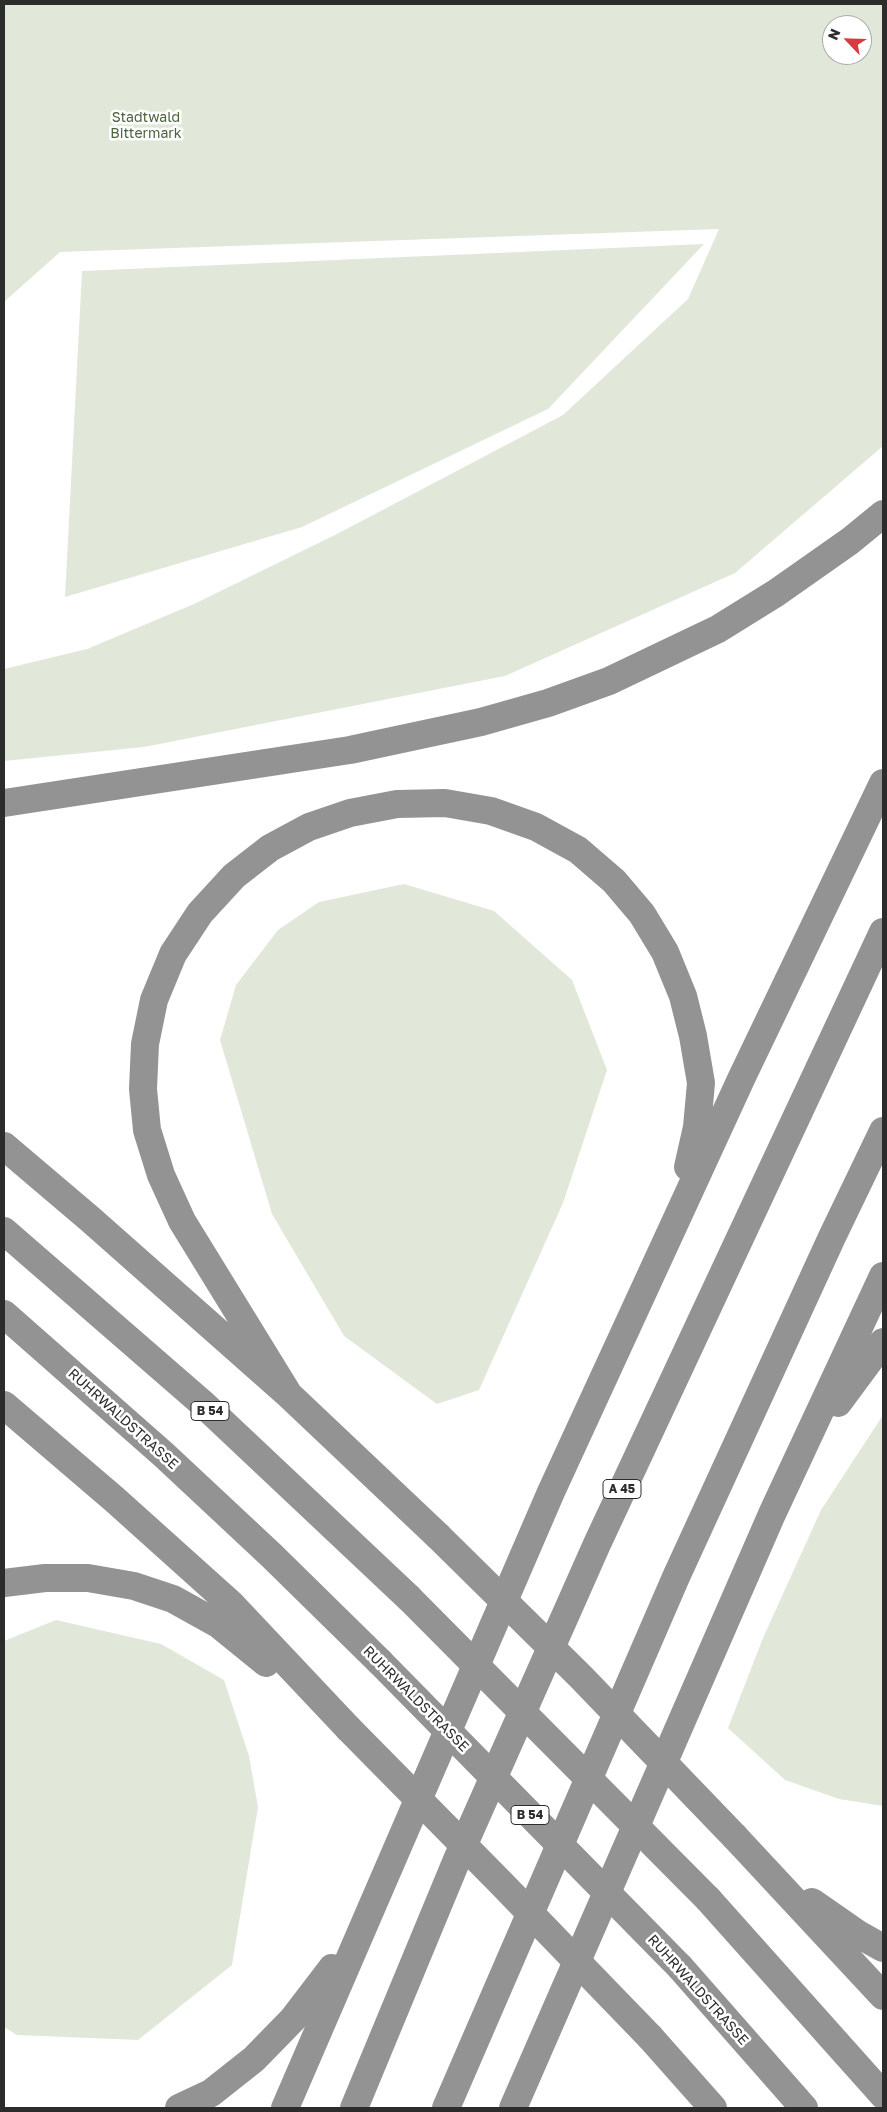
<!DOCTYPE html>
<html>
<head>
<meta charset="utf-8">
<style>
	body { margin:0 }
	#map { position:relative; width:887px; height:2112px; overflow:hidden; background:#fff; font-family:"Golos Text",sans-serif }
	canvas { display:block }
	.frame { position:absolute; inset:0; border:5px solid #2c2c2c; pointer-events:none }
	.north { position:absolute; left:822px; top:15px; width:50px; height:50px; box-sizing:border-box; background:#fff; border:1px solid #ababab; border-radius:50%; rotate:294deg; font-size:14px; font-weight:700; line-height:20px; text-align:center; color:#2c2c2c }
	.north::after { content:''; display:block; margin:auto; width:18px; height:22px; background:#d53b41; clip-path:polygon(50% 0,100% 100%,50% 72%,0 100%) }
</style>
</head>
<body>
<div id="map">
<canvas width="887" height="2112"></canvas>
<div class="frame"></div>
<div class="north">N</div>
</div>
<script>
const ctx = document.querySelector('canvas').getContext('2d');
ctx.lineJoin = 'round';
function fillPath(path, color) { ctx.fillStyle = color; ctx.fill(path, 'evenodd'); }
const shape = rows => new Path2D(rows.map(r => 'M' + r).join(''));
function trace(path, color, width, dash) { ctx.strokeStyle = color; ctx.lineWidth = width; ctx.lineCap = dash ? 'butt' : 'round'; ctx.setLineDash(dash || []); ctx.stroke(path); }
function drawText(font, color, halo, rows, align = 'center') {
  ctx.font = font + ' "Golos Text",sans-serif'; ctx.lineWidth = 5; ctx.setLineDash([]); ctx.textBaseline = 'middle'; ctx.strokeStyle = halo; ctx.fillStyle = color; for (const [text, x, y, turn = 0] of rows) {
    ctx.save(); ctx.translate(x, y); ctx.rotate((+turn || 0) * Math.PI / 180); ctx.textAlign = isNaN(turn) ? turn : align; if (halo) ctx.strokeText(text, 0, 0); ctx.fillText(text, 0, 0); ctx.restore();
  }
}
const green = shape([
	[4,4,883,4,883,446,735,573,505,676,144,747,4,761,4,669,87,649,194,604,337,534,563,415,688,299,719,229,60,252,5,301,4,300],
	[832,25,862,25,862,55,832,55],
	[704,244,548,409,302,527,65,597,82,271],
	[404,884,494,911,572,980,607,1070,563,1203,479,1390,437,1404,344,1336,272,1214,220,1040,236,985,278,930,319,902],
	[883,1415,883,1806,839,1799,785,1780,728,1728,763,1638,821,1510],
	[56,1620,161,1644,224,1680,249,1756,258,1807,232,1965,138,2040,17,2035,4,2027,4,1641]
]);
const highway = shape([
	[4,803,350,750,481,722,548,703,609,681,718,629,776,593,850,541,883,514],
	[4,1146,90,1219,289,1395,438,1536],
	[4,1231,202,1403,409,1598],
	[4,1314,164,1455,271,1555,380,1662],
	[289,1395,182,1221,161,1175,147,1130,143,1089,145,1044,154,1000,173,954,200,913,234,876,270,848,309,827,350,813,397,804,445,803,491,811,536,827,578,850,614,881,642,914,665,952,683,996,693,1036,701,1083,697,1127,688,1167],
	[838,1403,883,1342],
	[4,1405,114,1499,232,1605,349,1729],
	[4,1583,45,1578,88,1578,134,1586,173,1599,218,1624,266,1663],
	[735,1837,883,1996],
	[708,1899,883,2095],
	[812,1902,858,1934,883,1948],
	[680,1967,804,2108],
	[650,2037,713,2108],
	[179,2108,211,2093,254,2059,293,2019,332,1968],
	[285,2108,551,1492,742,1077,883,783],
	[354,2108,456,1862,597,1544,883,932],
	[446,2108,676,1577,832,1237,883,1131],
	[513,2108,772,1514,883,1276]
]);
const highwayBridge = shape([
	[438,1536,581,1677,735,1837],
	[409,1598,708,1899],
	[380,1662,680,1967],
	[349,1729,501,1883,650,2037]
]);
const shields = [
	[210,1411,38],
	[622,1489,38],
	[530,1815,38]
];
const shieldNames = [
	["B 54",210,1411],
	["A 45",622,1489],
	["B 54",530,1815]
];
const parkNames = [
	["Stadtwald",146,118],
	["Bittermark",146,134]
];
const streetNames = [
	["RUHRWALDSTRASSE",123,1419,42],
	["RUHRWALDSTRASSE",416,1699,45],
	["RUHRWALDSTRASSE",698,1990,48]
];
fillPath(green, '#e1e8da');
trace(highway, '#939393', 28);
trace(highwayBridge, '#939393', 28);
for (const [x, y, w] of shields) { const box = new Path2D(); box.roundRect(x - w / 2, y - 9.5, w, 19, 4); ctx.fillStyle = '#fff'; ctx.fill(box); trace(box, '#2c2c2c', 1); }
drawText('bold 12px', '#2c2c2c', null, shieldNames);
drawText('14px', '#4d633d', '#fff', parkNames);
drawText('14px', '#2c2c2c', '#fff', streetNames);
</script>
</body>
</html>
